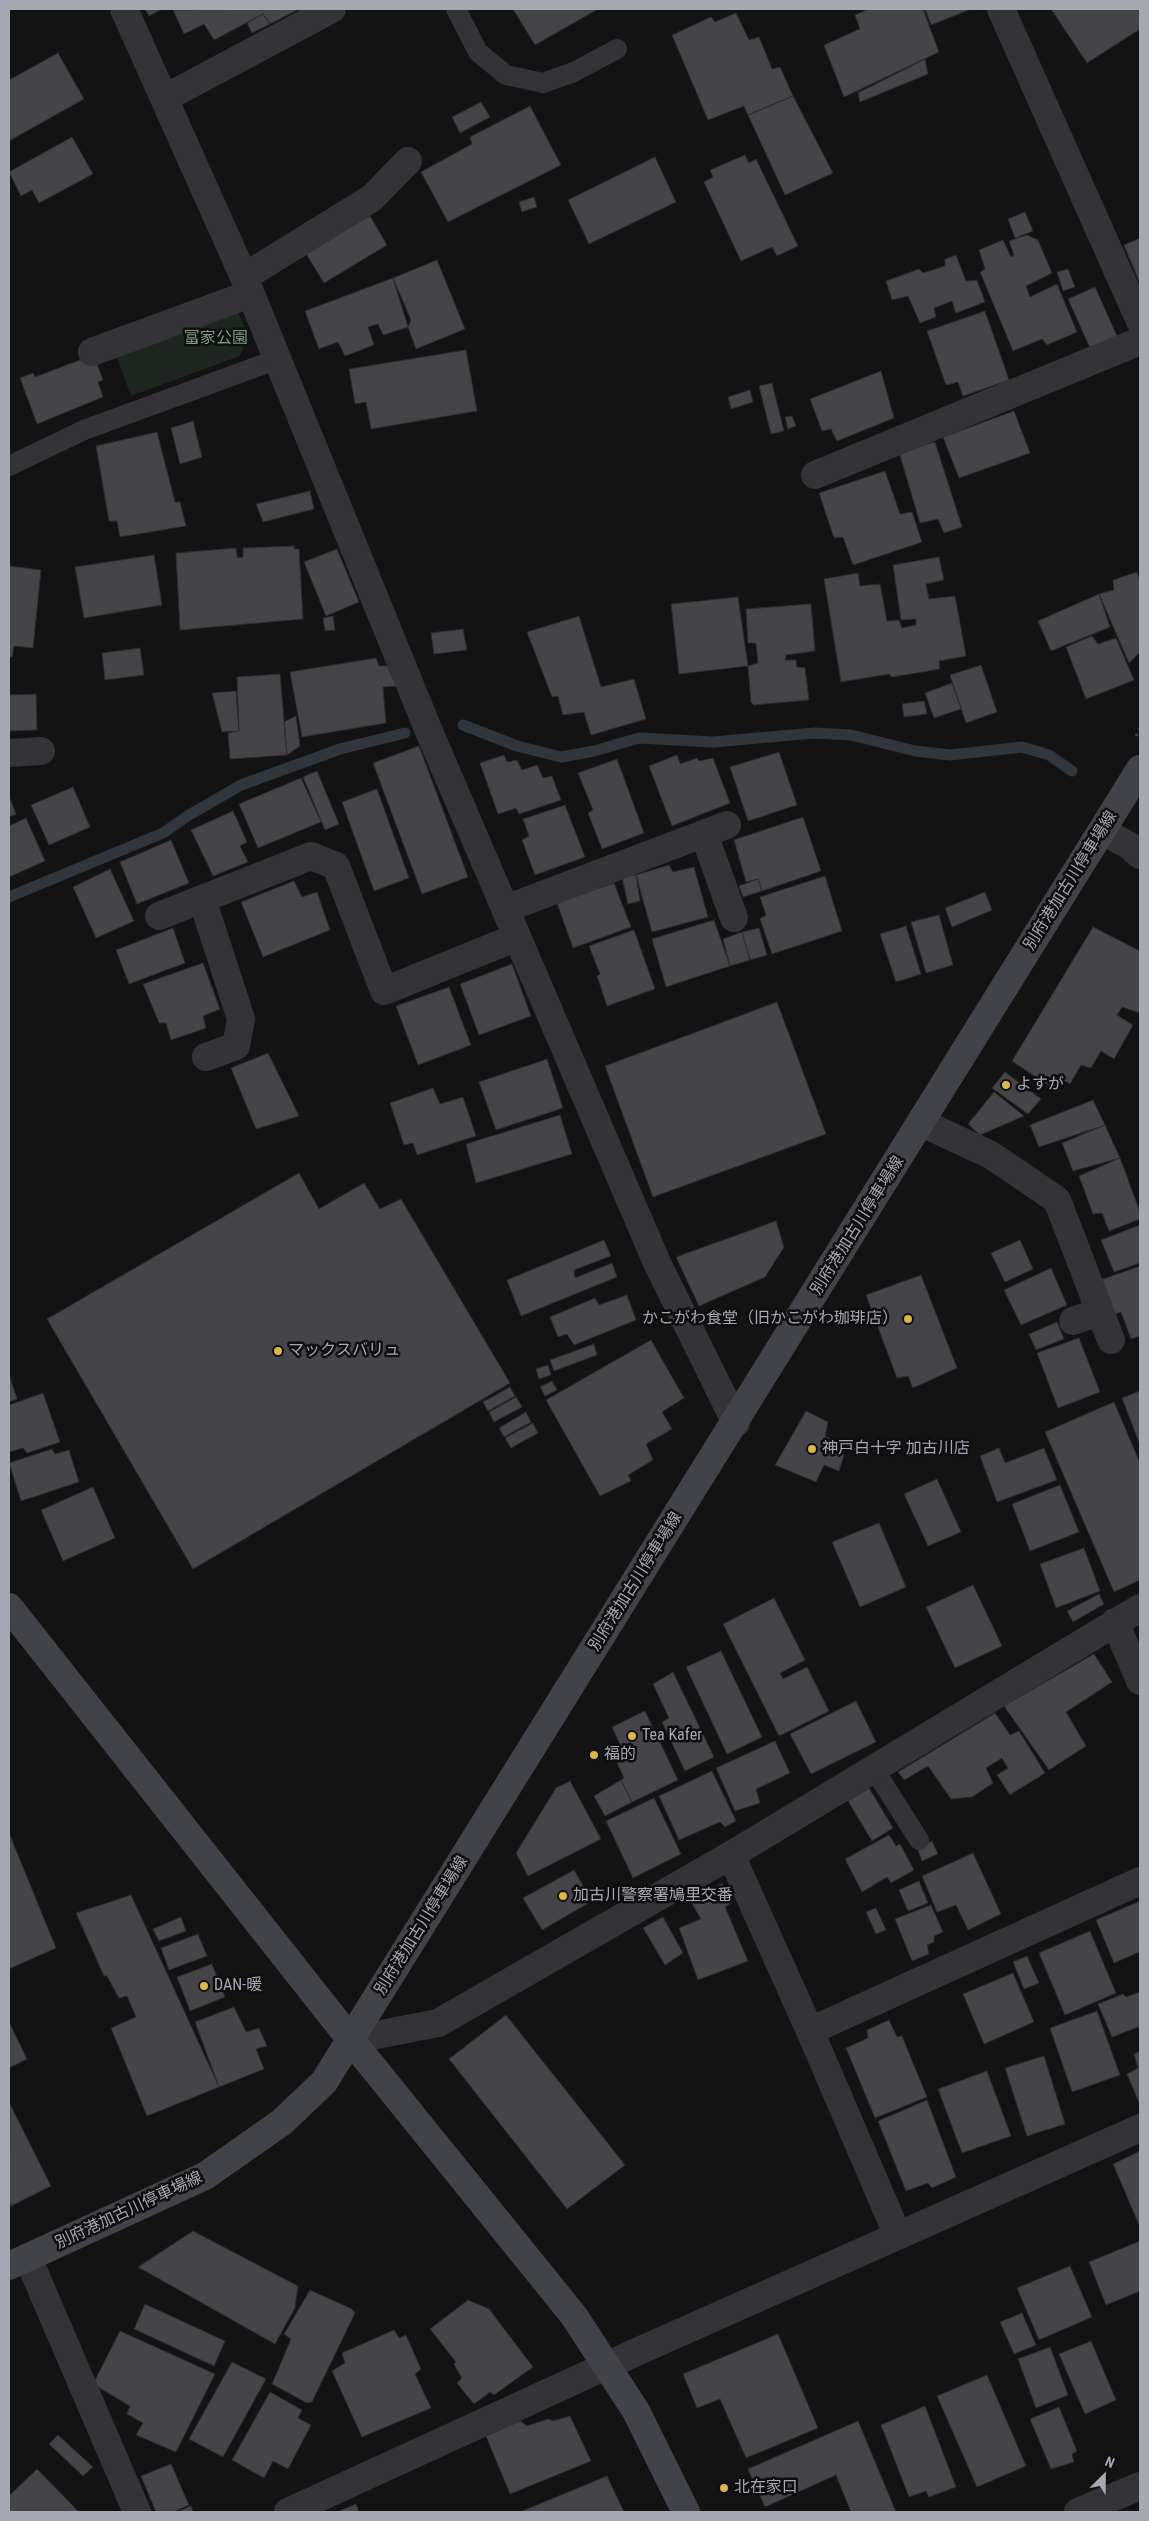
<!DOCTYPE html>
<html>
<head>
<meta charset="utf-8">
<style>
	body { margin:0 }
	#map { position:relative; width:1149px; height:2521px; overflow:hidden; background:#131314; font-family:"Roboto Condensed",sans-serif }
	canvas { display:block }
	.frame { position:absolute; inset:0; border:10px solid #a6a8b3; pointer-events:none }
	.north { position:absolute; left:1079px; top:2451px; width:50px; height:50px; -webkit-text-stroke:4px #0e0e0f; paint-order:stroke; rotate:23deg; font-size:14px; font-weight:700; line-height:20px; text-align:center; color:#a6a8b3 }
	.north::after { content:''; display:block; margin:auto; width:18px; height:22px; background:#a6a8b3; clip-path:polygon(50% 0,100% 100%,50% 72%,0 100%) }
</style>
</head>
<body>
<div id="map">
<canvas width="1149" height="2521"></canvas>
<div class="frame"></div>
<div class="north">N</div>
</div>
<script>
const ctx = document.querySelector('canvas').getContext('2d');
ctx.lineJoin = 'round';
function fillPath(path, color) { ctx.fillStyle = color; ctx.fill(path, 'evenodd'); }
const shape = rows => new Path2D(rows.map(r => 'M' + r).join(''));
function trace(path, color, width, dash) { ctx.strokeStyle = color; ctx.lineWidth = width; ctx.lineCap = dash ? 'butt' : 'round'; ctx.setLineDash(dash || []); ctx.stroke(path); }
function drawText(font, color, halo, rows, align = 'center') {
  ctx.font = font + ' "Roboto Condensed","Noto Sans JP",sans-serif'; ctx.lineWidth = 5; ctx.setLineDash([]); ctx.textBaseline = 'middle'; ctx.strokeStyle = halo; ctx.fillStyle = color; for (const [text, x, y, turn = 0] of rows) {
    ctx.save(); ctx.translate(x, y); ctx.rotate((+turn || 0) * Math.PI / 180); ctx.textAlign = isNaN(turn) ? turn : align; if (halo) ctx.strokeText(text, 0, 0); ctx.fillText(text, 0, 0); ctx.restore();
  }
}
const green = shape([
	[235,305,248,335,240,356,131,396,115,352]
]);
const stream = shape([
	[463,725,517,746,561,757,594,751,639,738,713,742,814,733,851,735,915,751,950,755,1022,747,1049,755,1072,771],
	[9,897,163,833,189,815,241,785,340,749,405,733]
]);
const building = shape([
	[145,9,162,9,149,16,145,9],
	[299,9,270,24,263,14,214,40,204,24,184,34,173,10,299,9],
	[513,9,598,9,535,45,513,9],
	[869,9,923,9,939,52,844,97,824,45,860,29,855,15,869,9],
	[925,9,971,9,931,25,925,9],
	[1051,9,1140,9,1140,29,1087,63,1051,9],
	[736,13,749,40,759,37,772,69,780,67,793,96,748,115,744,106,708,120,672,35,711,17,715,22,736,13],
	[263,14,270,24,252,33,247,23,263,14],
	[58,53,84,99,9,141,9,80,58,53],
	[925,59,928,74,860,102,858,93,925,59],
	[793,96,833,173,785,195,748,115,793,96],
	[481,102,490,117,460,133,452,117,481,102],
	[530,106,561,165,448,222,421,172,472,144,470,137,530,106],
	[72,137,93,174,39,203,32,190,21,196,9,172,72,137],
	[745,155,749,163,756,159,798,246,777,256,772,247,741,261,704,182,713,177,710,170,745,155],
	[655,157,676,202,589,244,568,200,655,157],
	[534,197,537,207,522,212,519,202,534,197],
	[1025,212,1033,231,1015,238,1008,219,1025,212],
	[370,216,387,245,324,283,305,252,370,216],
	[1027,235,1038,240,1052,273,1026,286,1030,297,1057,284,1077,332,1047,345,1042,339,1013,351,980,272,985,269,979,250,1003,240,1011,257,1014,255,1009,241,1027,235],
	[1140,238,1140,284,1124,245,1140,238],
	[956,255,966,281,977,280,985,302,956,313,952,301,934,308,936,317,920,323,908,296,892,300,886,281,919,269,923,273,945,266,945,259,956,255],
	[437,260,465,329,416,349,408,327,411,320,393,278,437,260],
	[1068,269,1075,287,1063,291,1057,272,1068,269],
	[393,278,408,327,383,335,378,324,368,327,374,345,345,356,338,342,319,349,305,311,393,278],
	[1095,287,1118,338,1091,350,1068,299,1095,287],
	[985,311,1009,380,963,396,958,382,946,385,927,331,985,311],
	[466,350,477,411,371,429,366,402,355,404,349,369,466,350],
	[88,357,96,361,103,380,98,382,103,397,37,424,20,378,33,373,35,377,88,357],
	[881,371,894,418,837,441,831,429,822,431,810,399,881,371],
	[772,383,784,431,771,434,759,386,772,383],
	[750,390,753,402,731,409,728,397,750,390],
	[1014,411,1030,453,959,478,943,437,1014,411],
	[792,416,796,426,788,429,785,417,792,416],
	[193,421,202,457,180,464,171,428,193,421],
	[157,432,175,502,180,502,186,526,120,537,117,521,109,521,96,446,157,432],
	[935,442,962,527,944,533,938,519,920,523,899,452,935,442],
	[885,471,900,514,912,512,922,542,853,565,843,537,834,538,819,493,885,471],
	[310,491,314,509,263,522,256,504,310,491],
	[294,546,294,549,299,549,303,619,180,630,176,553,236,548,237,558,243,557,243,548,294,546],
	[337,549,359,602,326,616,304,562,337,549],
	[154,555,162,605,84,618,75,567,154,555],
	[939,557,944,580,926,584,929,599,955,596,966,656,939,661,940,669,892,677,889,674,841,682,824,579,858,573,860,586,880,584,887,621,899,620,902,628,916,625,916,619,901,620,893,565,939,557],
	[9,566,41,570,33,648,14,646,12,657,9,657,9,566],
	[1137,572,1140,581,1140,652,1129,663,1099,594,1114,590,1113,580,1137,572],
	[1099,594,1110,627,1051,651,1038,621,1099,594],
	[738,597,748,666,679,674,671,604,738,597],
	[811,604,815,651,786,655,785,660,796,660,797,667,805,668,809,700,754,705,751,702,748,666,758,663,756,643,748,643,746,609,811,604],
	[333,616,335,630,325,631,323,618,333,616],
	[579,616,601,687,634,679,646,719,591,735,584,712,563,715,558,696,552,697,527,632,579,616],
	[463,629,467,650,434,654,431,633,463,629],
	[1092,636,1098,644,1116,638,1134,680,1086,699,1066,647,1092,636],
	[140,648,144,675,105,680,102,653,140,648],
	[376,658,379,666,387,666,397,686,383,687,386,723,302,737,290,672,376,658],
	[981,665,997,712,966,723,950,675,981,665],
	[280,674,287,755,230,759,228,733,239,731,237,677,280,674],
	[952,683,961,709,934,718,925,693,952,683],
	[236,691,239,731,222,732,212,693,236,691],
	[36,694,37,730,9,731,9,695,36,694],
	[924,701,927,714,904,717,902,704,924,701],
	[296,716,300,746,287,755,284,722,296,716],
	[419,746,468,877,422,894,373,763,419,746],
	[779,752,797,805,748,821,730,767,779,752],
	[504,755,507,762,517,760,522,770,537,765,543,778,552,776,561,800,519,814,516,808,498,814,480,763,504,755],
	[677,755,680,764,697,758,699,761,713,758,730,803,672,826,649,766,677,755],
	[617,759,644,833,602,849,588,813,593,810,578,773,617,759],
	[317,771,339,824,325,830,303,777,317,771],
	[301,778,321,822,258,848,239,804,301,778],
	[73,787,90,827,49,845,31,805,73,787],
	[377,789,409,878,374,891,342,802,377,789],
	[9,796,16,814,9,817,9,796],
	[565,805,585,857,535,875,522,840,529,836,523,819,565,805],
	[233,811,247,842,240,846,248,862,213,876,191,830,233,811],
	[803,817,821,871,762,891,758,879,746,882,734,840,803,817],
	[26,818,45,861,9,877,9,826,26,818],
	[171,840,189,883,137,904,120,862,171,840],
	[669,865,673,872,694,867,708,917,652,932,636,875,669,865],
	[110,869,134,921,96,938,73,887,110,869],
	[636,875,640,901,628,904,622,877,636,875],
	[825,876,842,931,772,954,760,919,766,915,760,897,825,876],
	[758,879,762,891,743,897,739,886,758,879],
	[294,881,302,897,317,892,330,930,263,957,241,902,294,881],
	[614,883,631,927,573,948,557,903,614,883],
	[985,892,992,910,952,927,945,908,985,892],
	[939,915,953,965,926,973,911,922,939,915],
	[714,920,730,966,666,987,652,939,714,920],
	[906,926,921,974,896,982,880,934,906,926],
	[1093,927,1140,951,1140,1013,1122,1007,1117,1015,1133,1025,1114,1059,1101,1051,1091,1068,1081,1065,1070,1084,1055,1075,1048,1085,1012,1061,1093,927],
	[173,928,185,963,129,984,116,950,173,928],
	[759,928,767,955,750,960,742,932,759,928],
	[634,930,655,989,607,1006,597,976,600,974,589,946,634,930],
	[742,932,750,960,730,966,723,939,742,932],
	[203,963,220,1009,203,1016,206,1028,171,1040,166,1023,159,1023,143,984,203,963],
	[512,964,531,1016,479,1035,460,984,512,964],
	[449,987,471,1045,418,1065,396,1006,449,987],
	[777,1002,826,1134,653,1197,605,1066,777,1002],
	[268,1053,299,1116,256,1129,231,1068,268,1053],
	[547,1059,563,1108,496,1130,479,1082,547,1059],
	[1005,1072,1041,1099,1028,1114,992,1088,1005,1072],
	[433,1088,440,1104,463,1097,476,1136,417,1155,413,1143,404,1145,390,1103,433,1088],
	[994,1092,1024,1116,980,1135,968,1124,994,1092],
	[1093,1100,1105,1125,1039,1147,1030,1125,1093,1100],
	[560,1115,572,1154,476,1183,466,1144,560,1115],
	[1105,1125,1120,1158,1073,1171,1062,1143,1105,1125],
	[1120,1158,1140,1212,1140,1219,1109,1231,1102,1213,1093,1214,1079,1176,1120,1158],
	[299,1173,319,1209,364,1183,380,1209,401,1199,510,1383,193,1569,47,1319,299,1173],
	[776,1221,784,1247,765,1277,699,1306,676,1257,776,1221],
	[1140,1225,1140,1263,1114,1272,1101,1240,1140,1225],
	[604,1240,611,1256,574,1270,575,1278,612,1263,617,1277,521,1316,507,1280,604,1240],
	[1020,1240,1033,1269,1005,1282,991,1253,1020,1240],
	[1140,1266,1140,1336,1131,1339,1121,1312,1105,1318,1095,1282,1140,1266],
	[1051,1268,1067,1305,1021,1325,1004,1290,1051,1268],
	[921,1275,957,1368,913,1388,908,1376,897,1378,866,1295,921,1275],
	[627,1295,636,1320,574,1345,567,1334,558,1337,550,1317,595,1298,599,1305,627,1295],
	[1057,1322,1064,1339,1036,1350,1029,1334,1057,1322],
	[1079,1338,1100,1392,1058,1408,1037,1353,1079,1338],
	[651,1340,684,1398,662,1412,672,1429,646,1444,653,1460,628,1475,631,1481,600,1496,546,1400,651,1340],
	[594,1344,597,1355,554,1371,550,1360,594,1344],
	[548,1365,551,1375,539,1379,536,1369,548,1365],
	[9,1374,17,1399,9,1402,9,1374],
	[552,1381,557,1390,545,1396,540,1387,552,1381],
	[510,1387,515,1396,488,1411,483,1402,510,1387],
	[1140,1391,1140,1445,1122,1398,1140,1391],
	[43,1393,60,1442,27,1453,23,1448,9,1452,9,1405,43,1393],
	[516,1397,522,1407,494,1422,489,1412,516,1397],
	[1114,1402,1140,1463,1140,1580,1114,1592,1045,1432,1114,1402],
	[806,1411,828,1422,825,1436,840,1443,836,1452,844,1455,839,1471,824,1465,816,1482,775,1465,806,1411],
	[526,1412,531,1422,504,1437,499,1428,526,1412],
	[533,1423,538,1433,511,1448,505,1438,533,1423],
	[999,1448,1005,1463,1044,1448,1057,1480,997,1502,980,1456,999,1448],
	[52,1449,55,1454,69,1450,79,1482,21,1501,9,1463,52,1449],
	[937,1479,961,1532,928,1546,904,1494,937,1479],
	[1060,1485,1079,1532,1030,1551,1012,1504,1060,1485],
	[93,1487,115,1538,63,1561,41,1510,93,1487],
	[879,1523,906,1587,860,1607,832,1542,879,1523],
	[1084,1548,1100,1591,1056,1608,1040,1564,1084,1548],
	[973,1585,1002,1646,955,1668,926,1607,973,1585],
	[1099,1594,1104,1604,1073,1622,1067,1611,1099,1594],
	[774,1598,805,1660,780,1673,783,1679,807,1667,829,1711,779,1736,723,1624,774,1598],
	[721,1651,762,1737,727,1754,686,1667,721,1651],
	[1094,1654,1112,1682,1066,1712,1086,1746,1049,1770,1004,1706,1094,1654],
	[673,1672,714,1757,685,1771,662,1722,669,1718,653,1684,673,1672],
	[856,1701,876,1742,811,1774,790,1734,856,1701],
	[645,1711,678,1780,632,1802,621,1780,624,1778,613,1754,622,1749,612,1727,645,1711],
	[995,1713,1010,1735,1019,1731,1045,1773,1010,1795,997,1775,1008,1768,1002,1758,986,1768,993,1783,972,1797,951,1799,928,1766,904,1780,898,1772,995,1713],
	[775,1741,790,1773,756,1789,760,1803,735,1811,716,1768,775,1741],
	[712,1771,736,1821,725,1827,720,1822,679,1840,659,1796,712,1771],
	[621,1780,632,1802,605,1816,594,1796,621,1780],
	[570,1781,601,1839,528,1876,516,1853,556,1788,570,1781],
	[869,1788,893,1828,872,1841,848,1801,869,1788],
	[654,1798,681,1854,633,1878,606,1821,654,1798],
	[9,1833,56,1948,9,1969,9,1833],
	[889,1835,896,1846,900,1844,914,1870,891,1883,887,1877,862,1892,845,1859,889,1835],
	[932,1841,938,1854,922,1861,917,1848,932,1841],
	[973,1853,1001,1914,968,1930,956,1905,937,1912,922,1876,973,1853],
	[574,1870,592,1901,542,1930,523,1898,574,1870],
	[919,1881,928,1903,908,1911,899,1890,919,1881],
	[722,1883,733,1902,725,1907,748,1961,698,1980,679,1928,701,1919,691,1902,722,1883],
	[131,1895,219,2087,147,2116,111,2028,136,2017,127,1996,119,1998,107,1976,104,1976,76,1913,131,1895],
	[1140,1901,1140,1955,1139,1952,1114,1963,1096,1920,1140,1901],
	[931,1905,943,1932,934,1936,934,1942,927,1945,929,1954,912,1961,895,1919,931,1905],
	[876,1908,886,1930,876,1934,866,1912,876,1908],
	[181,1917,186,1931,159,1941,153,1929,181,1917],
	[663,1917,683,1953,665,1965,643,1928,663,1917],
	[1090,1931,1116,1993,1065,2015,1039,1953,1090,1931],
	[198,1934,207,1956,169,1970,161,1948,198,1934],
	[1027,1956,1039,1983,1024,1989,1013,1962,1027,1956],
	[212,1964,225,1997,190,2011,177,1977,212,1964],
	[1013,1973,1034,2022,984,2044,963,1994,1013,1973],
	[1140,1992,1140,2032,1138,2027,1112,2037,1098,2004,1123,1994,1126,1997,1140,1992],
	[234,2007,246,2032,259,2028,267,2046,256,2049,264,2069,219,2087,195,2022,234,2007],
	[1097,2011,1120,2075,1072,2092,1050,2028,1097,2011],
	[506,2015,625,2165,567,2209,449,2059,506,2015],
	[889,2020,897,2037,902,2036,927,2097,875,2118,846,2048,868,2038,867,2030,889,2020],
	[9,2022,27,2059,9,2068,9,2022],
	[1140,2051,1140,2105,1127,2074,1138,2068,1134,2054,1140,2051],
	[1044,2056,1065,2124,1027,2136,1005,2068,1044,2056],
	[987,2071,1011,2136,962,2153,938,2089,987,2071],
	[927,2100,956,2177,932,2188,928,2183,906,2191,878,2121,927,2100],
	[10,2104,51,2186,11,2206,9,2201,10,2104],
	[1140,2151,1140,2227,1113,2164,1140,2151],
	[193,2231,298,2286,295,2308,275,2344,138,2267,193,2231],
	[1140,2241,1140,2291,1106,2305,1089,2262,1140,2241],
	[1070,2266,1092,2317,1039,2340,1017,2288,1070,2266],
	[310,2290,352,2309,355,2313,312,2402,307,2403,272,2384,291,2339,284,2334,310,2290],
	[468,2300,489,2309,533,2367,494,2395,490,2392,474,2404,457,2383,462,2378,454,2364,456,2362,430,2329,468,2300],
	[145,2304,225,2341,214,2366,134,2329,145,2304],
	[1022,2313,1036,2345,1014,2354,1000,2322,1022,2313],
	[394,2330,399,2338,406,2335,421,2369,415,2374,431,2408,362,2437,332,2371,345,2363,342,2353,394,2330],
	[120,2331,215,2374,176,2452,136,2435,143,2423,127,2414,130,2406,93,2384,120,2331],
	[778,2334,818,2428,746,2458,720,2399,697,2408,683,2374,778,2334],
	[1091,2341,1116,2400,1085,2414,1059,2354,1091,2341],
	[1050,2347,1068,2395,1036,2408,1018,2359,1050,2347],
	[232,2362,266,2379,223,2457,189,2439,232,2362],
	[987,2375,1026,2466,977,2487,937,2396,987,2375],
	[270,2392,302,2410,298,2418,311,2425,288,2469,273,2461,264,2478,232,2460,270,2392],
	[925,2406,956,2487,929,2497,926,2491,909,2497,881,2425,925,2406],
	[1059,2407,1077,2451,1072,2454,1074,2462,1051,2469,1030,2419,1059,2407],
	[570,2416,591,2461,510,2494,486,2436,520,2421,527,2426,548,2419,553,2421,570,2416],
	[858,2421,896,2512,851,2512,836,2475,765,2507,748,2469,858,2421],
	[58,2435,93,2467,83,2476,49,2444,58,2435],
	[171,2464,189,2505,173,2512,156,2512,141,2476,171,2464],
	[37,2469,79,2512,9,2512,9,2496,37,2469],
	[607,2476,624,2512,520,2512,607,2476],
	[356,2504,359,2512,337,2512,356,2504],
	[191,2506,193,2512,177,2512,191,2506]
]);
const path = shape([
	[1136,736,1140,728]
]);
const lane = shape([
	[456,9,478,52,506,75,543,83,574,72,617,49],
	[9,466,84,430,278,359],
	[874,1769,919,1840]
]);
const street = shape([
	[124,9,244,277,428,729,658,1265,736,1423],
	[1001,9,1140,321],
	[165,98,332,9],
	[244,277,372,198,408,161],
	[92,352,250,294],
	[815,475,1140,341],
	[9,753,41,751],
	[1102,831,1130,846,1140,855],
	[704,834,734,918],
	[202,899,241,1019,236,1046,206,1057],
	[505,909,727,825],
	[159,916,311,856,336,866,384,991,517,937],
	[922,1123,991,1155,1057,1200,1111,1340],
	[1073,1321,1099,1312],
	[1115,1622,1140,1681],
	[731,1855,810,2031,898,2236],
	[810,2031,1140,1881],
	[351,2040,438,2023,731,1855,1140,1608],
	[28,2258,137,2512],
	[288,2512,641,2350,1140,2128],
	[1078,2512,1140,2486]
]);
const secondary = shape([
	[9,1607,351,2040,574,2316,636,2411,686,2512],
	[9,2266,205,2176,282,2122,324,2082,1140,769]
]);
const markers = [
	[1006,1085,5,"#dab844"],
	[908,1319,5,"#dab844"],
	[278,1351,5,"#dab844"],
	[812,1449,5,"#dab844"],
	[632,1736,5,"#dab844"],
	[594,1755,5,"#dab844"],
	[563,1896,5,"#dab844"],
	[204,1986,5,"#dab844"],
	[724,2488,5,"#dab844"]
];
const parkNames = [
	["富家公園",216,339]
];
const streetNames = [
	["別府港加古川停車場線",1071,881,-58],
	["別府港加古川停車場線",858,1226,-58],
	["別府港加古川停車場線",636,1582,-58],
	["別府港加古川停車場線",422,1926,-58],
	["別府港加古川停車場線",129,2211,-25]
];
const poiNames = [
	["よすが",1016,1085],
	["かこがわ食堂（旧かこがわ珈琲店）",898,1319,"right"],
	["マックスバリュ",288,1351],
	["神戸白十字 加古川店",822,1449],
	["Tea Kafer",642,1736],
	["福的",604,1755],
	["加古川警察署鳩里交番",573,1896],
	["DAN-暖",214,1986],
	["北在家口",734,2488]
];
fillPath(green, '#1f2621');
trace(stream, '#30363d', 11);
fillPath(building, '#454549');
trace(building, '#2d2d30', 1);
trace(path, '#3a3b3f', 3, [2.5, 4]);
trace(lane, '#343438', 20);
trace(street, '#343438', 28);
trace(secondary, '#424348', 28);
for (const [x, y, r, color] of markers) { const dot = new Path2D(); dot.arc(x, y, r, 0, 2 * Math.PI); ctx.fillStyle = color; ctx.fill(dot); trace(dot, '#0e0e0f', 2); }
drawText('16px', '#7f9b84', '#0e0e0f', parkNames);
drawText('16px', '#a6a8b3', '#0e0e0f', streetNames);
drawText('16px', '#a6a8b3', '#0e0e0f', poiNames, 'left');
</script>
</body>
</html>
